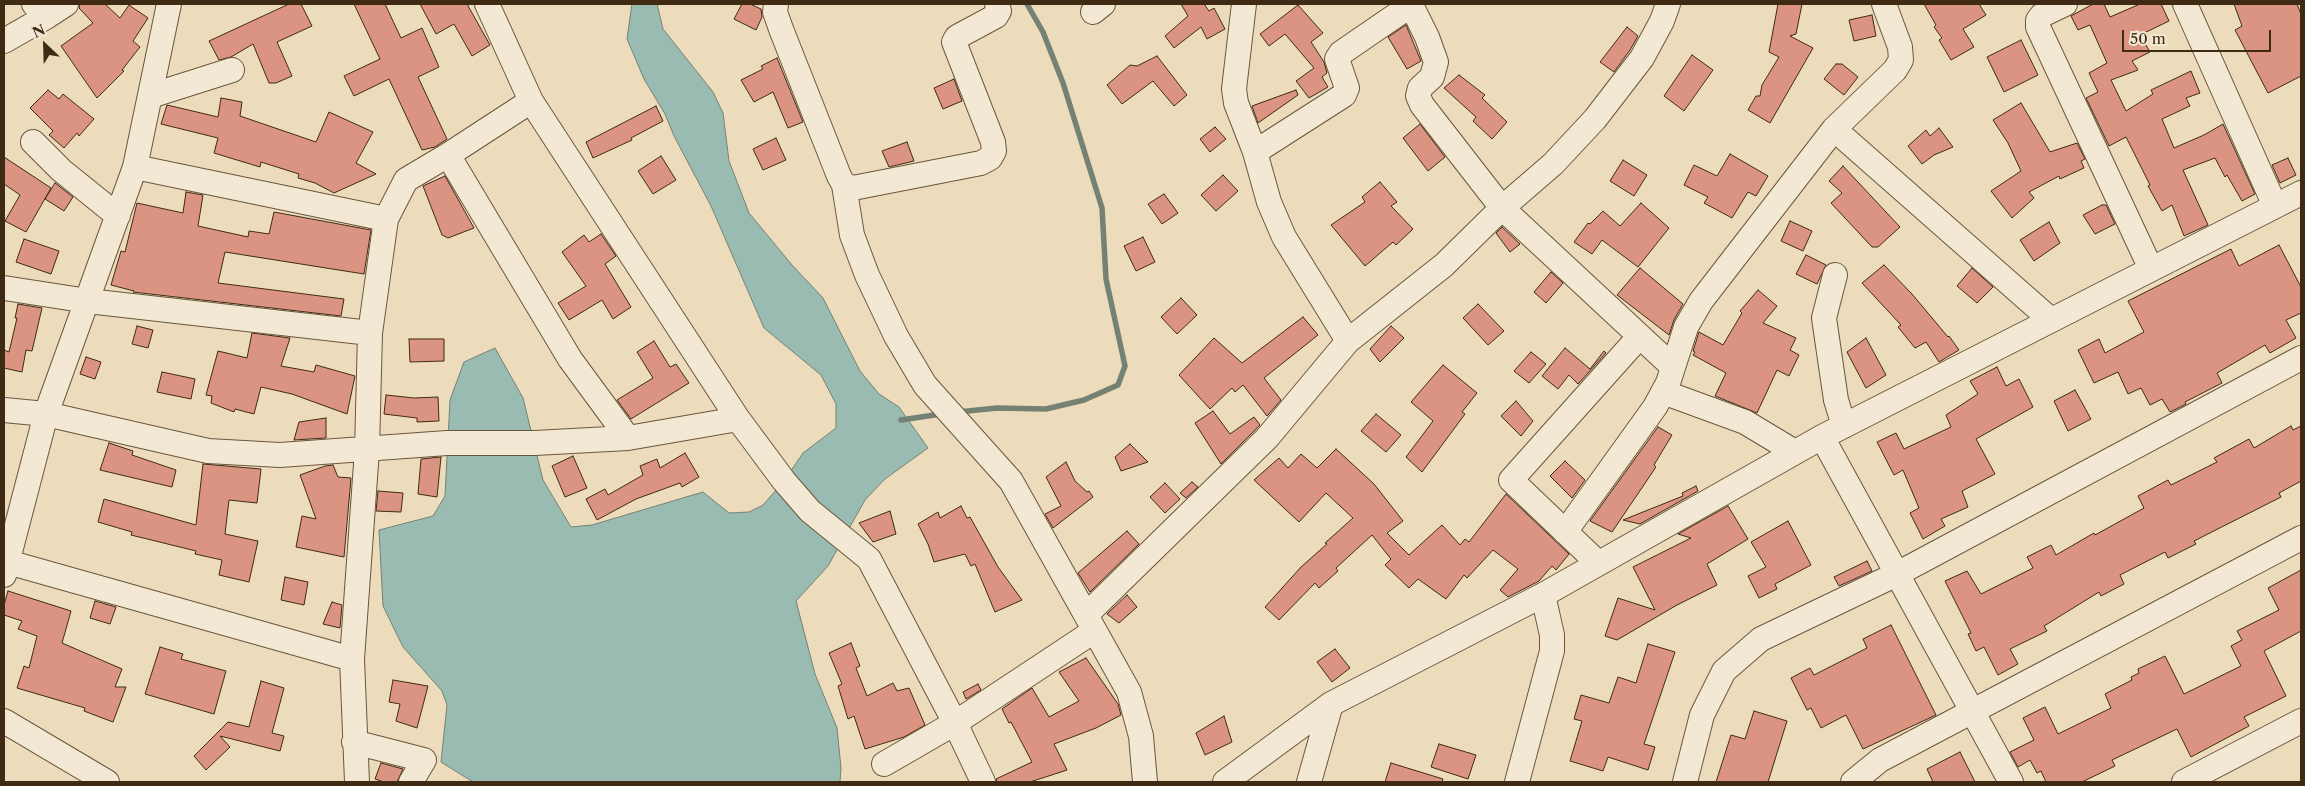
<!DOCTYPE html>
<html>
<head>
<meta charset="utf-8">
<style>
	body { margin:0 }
	#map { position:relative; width:2305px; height:786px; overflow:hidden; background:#eddcbc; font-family:"Libre Caslon Text",serif }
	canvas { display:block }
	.frame { position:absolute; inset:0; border:5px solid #3f2a13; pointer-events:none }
	.north { position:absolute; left:20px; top:20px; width:50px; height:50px; -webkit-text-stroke:4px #f3e8d3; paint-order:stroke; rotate:336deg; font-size:14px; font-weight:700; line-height:20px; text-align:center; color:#3f2a13 }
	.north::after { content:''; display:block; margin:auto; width:18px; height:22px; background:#3f2a13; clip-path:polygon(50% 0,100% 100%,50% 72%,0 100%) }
	.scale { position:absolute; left:2122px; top:30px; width:149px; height:22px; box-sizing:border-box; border:2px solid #3f2a13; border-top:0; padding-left:6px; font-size:15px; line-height:18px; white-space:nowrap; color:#3f2a13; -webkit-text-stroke:4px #f3e8d3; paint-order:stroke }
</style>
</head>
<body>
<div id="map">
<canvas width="2305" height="786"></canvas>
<div class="frame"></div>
<div class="north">N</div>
<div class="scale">50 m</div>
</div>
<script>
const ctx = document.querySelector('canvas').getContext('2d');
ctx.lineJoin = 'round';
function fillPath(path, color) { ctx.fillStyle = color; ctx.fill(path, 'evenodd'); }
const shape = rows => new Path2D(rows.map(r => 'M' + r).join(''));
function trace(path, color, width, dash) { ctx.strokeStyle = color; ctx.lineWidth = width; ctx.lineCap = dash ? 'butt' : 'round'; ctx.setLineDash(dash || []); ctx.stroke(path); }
const water = shape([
	[632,4,657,4,663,29,713,92,723,113,729,161,749,213,792,265,823,298,860,371,879,394,899,407,928,448,885,479,865,500,828,566,796,601,815,674,837,728,841,768,840,782,473,782,441,762,447,705,442,691,403,647,383,606,379,530,433,516,445,496,450,400,464,362,495,348,523,398,543,480,571,527,592,525,703,492,729,513,749,512,763,505,784,481,803,453,836,428,836,404,821,375,764,328,711,206,674,136,665,114,644,79,627,39,632,4]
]);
const stream = shape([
	[958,412,997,408,1046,409,1084,400,1118,385,1125,366,1106,279,1102,208,1063,83,1043,32,1027,4],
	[901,420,941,414]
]);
const building = shape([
	[80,4,105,4,120,18,129,5,148,18,133,41,140,47,122,70,124,71,97,98,61,46,93,23,79,8,80,4],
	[289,4,301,4,312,26,277,42,292,76,276,83,269,83,253,44,231,57,219,60,209,41,289,4],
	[354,4,385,4,401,38,422,28,439,67,418,77,447,139,435,147,422,150,389,79,354,96,344,76,380,59,354,4],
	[420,4,467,4,490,45,472,56,454,24,436,34,420,4],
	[742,4,750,4,761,9,762,17,756,30,734,19,742,4],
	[1181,4,1204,4,1209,11,1214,8,1225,29,1207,39,1201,27,1174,48,1165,36,1188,16,1181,4],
	[1778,4,1802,4,1796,34,1790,36,1813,48,1770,123,1748,110,1756,96,1760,96,1762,85,1779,57,1769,52,1778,4],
	[1924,4,1979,4,1986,15,1963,29,1974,47,1951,60,1939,40,1942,38,1934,27,1936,25,1924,4],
	[2093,4,2104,4,2110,17,2140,4,2161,4,2169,21,2140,35,2150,52,2132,61,2138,70,2111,80,2126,111,2153,94,2151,90,2191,71,2200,93,2186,98,2190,106,2162,119,2174,148,2204,135,2223,124,2255,194,2242,201,2227,175,2225,177,2215,158,2183,170,2208,225,2184,236,2172,205,2162,211,2148,186,2150,185,2126,137,2109,146,2086,98,2098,92,2089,73,2107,63,2090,25,2078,30,2071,16,2093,4],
	[2234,4,2297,4,2301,14,2301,76,2268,93,2235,30,2242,26,2234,4],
	[1298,5,1323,33,1311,42,1324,62,1327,73,1322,77,1328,87,1309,98,1296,81,1314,68,1285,34,1269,46,1260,34,1298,5],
	[1872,15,1876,36,1854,41,1849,20,1872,15],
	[1406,25,1421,61,1407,69,1388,37,1406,25],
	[1627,27,1638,36,1630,50,1614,72,1600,62,1627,27],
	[2021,40,2038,75,2004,92,1987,57,2021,40],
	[1692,55,1713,70,1684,111,1664,96,1692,55],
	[1157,56,1187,95,1174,106,1153,81,1122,104,1107,85,1130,65,1137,66,1157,56],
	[777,58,803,122,788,128,773,92,754,102,741,80,763,69,761,66,777,58],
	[1836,64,1842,64,1858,77,1844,95,1824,79,1836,64],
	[1459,75,1485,95,1482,98,1507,122,1492,139,1473,121,1476,117,1444,88,1459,75],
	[954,79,962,101,943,109,934,88,954,79],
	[48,90,59,99,63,94,94,119,79,136,77,133,64,148,49,135,53,131,30,108,48,90],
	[1296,90,1298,95,1258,123,1252,106,1296,90],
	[221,98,242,102,240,116,316,142,329,112,373,132,356,163,376,174,334,193,315,183,298,178,299,174,261,162,260,167,214,153,218,138,161,124,167,105,218,117,221,98],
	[2021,103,2050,152,2077,143,2085,159,2081,161,2084,168,2060,179,2059,176,2029,192,2034,198,2012,218,1991,191,2021,171,2008,143,1993,120,2021,103],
	[656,106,663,121,631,138,632,140,593,158,586,142,656,106],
	[1420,124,1445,157,1428,171,1403,138,1420,124],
	[1215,127,1226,139,1210,152,1200,139,1215,127],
	[1939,128,1953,147,1934,155,1922,164,1908,146,1926,130,1930,136,1939,128],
	[776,138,786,160,763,170,753,149,776,138],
	[907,142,914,161,889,167,882,151,907,142],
	[1730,154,1768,176,1756,196,1748,192,1732,218,1704,203,1708,197,1684,185,1694,165,1717,176,1730,154],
	[661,156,676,180,653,194,638,171,661,156],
	[4,157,51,188,26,232,5,221,20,195,4,184,4,157],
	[2288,158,2296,175,2280,183,2272,165,2288,158],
	[1623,160,1647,175,1634,196,1610,181,1623,160],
	[1843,166,1900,227,1878,247,1872,247,1831,203,1842,193,1829,181,1843,166],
	[1223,175,1238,191,1216,211,1201,195,1223,175],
	[445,176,474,228,448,238,442,235,423,186,445,176],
	[1380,182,1397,202,1391,206,1413,229,1396,245,1393,242,1365,266,1331,225,1365,202,1362,197,1380,182],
	[55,183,73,197,64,211,45,199,55,183],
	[186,192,203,195,198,226,248,237,249,231,269,234,274,212,371,230,364,274,225,252,218,283,344,299,341,316,133,292,134,291,111,285,121,251,125,252,137,203,183,213,186,192],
	[1164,194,1178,213,1162,224,1148,204,1164,194],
	[1641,203,1669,228,1638,267,1602,240,1592,254,1574,242,1588,223,1590,224,1603,211,1620,226,1641,203],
	[2102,205,2106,205,2115,224,2095,234,2083,215,2102,205],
	[1790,221,1812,231,1803,251,1781,241,1790,221],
	[2049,222,2060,243,2034,261,2020,240,2049,222],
	[1502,227,1520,244,1510,252,1496,233,1502,227],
	[601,234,616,256,605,264,631,307,613,319,602,300,569,320,558,303,586,286,562,252,584,235,589,242,601,234],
	[1143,237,1155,262,1136,271,1124,246,1143,237],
	[24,239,59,251,51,274,16,262,24,239],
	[2279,245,2301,287,2301,313,2286,320,2296,338,2270,353,2265,345,2217,373,2222,383,2185,402,2186,404,2170,412,2162,399,2150,405,2141,388,2128,394,2118,372,2094,383,2078,350,2099,339,2105,353,2144,332,2128,301,2231,249,2239,266,2279,245],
	[1806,255,1826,265,1817,284,1796,274,1806,255],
	[1884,265,1912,294,1948,337,1949,336,1959,350,1939,362,1926,342,1915,348,1898,327,1901,325,1862,283,1884,265],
	[1640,268,1683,304,1674,320,1669,335,1617,295,1640,268],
	[1972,268,1993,287,1977,303,1957,286,1972,268],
	[1551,272,1563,283,1546,303,1534,292,1551,272],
	[1758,290,1777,306,1763,323,1796,338,1790,350,1799,355,1789,376,1777,370,1757,413,1715,396,1726,373,1693,355,1695,352,1693,351,1699,332,1723,345,1742,313,1740,311,1758,290],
	[1181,298,1197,315,1177,334,1161,317,1181,298],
	[18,304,42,308,32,351,26,350,22,372,4,368,4,350,9,352,17,318,15,318,18,304],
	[1478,304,1504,331,1488,345,1463,318,1478,304],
	[1303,317,1318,335,1264,378,1281,400,1267,416,1243,385,1235,392,1232,388,1210,409,1179,375,1214,338,1242,363,1303,317],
	[137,326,153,330,148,348,132,344,137,326],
	[1391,326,1404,338,1380,362,1370,349,1391,326],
	[252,333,290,338,281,366,314,372,316,365,355,376,347,414,292,394,261,387,254,414,235,409,234,412,211,403,212,396,206,395,218,351,247,358,252,333],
	[1866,338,1886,375,1866,388,1847,352,1866,338],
	[409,339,444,339,444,361,410,362,409,339],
	[654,341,670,367,676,364,689,383,631,419,617,400,653,378,637,352,654,341],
	[1565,348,1590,369,1604,351,1606,353,1578,384,1569,375,1558,389,1542,376,1565,348],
	[1531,352,1546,364,1529,383,1514,371,1531,352],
	[86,357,101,362,95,379,80,374,86,357],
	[1443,365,1477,393,1462,412,1465,414,1422,472,1406,457,1433,421,1411,402,1443,365],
	[1997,367,2006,386,2019,379,2033,407,1976,439,1995,474,1962,491,1968,507,1941,519,1945,526,1923,539,1910,513,1919,508,1903,470,1894,475,1877,442,1896,433,1904,449,1951,427,1946,415,1978,394,1970,381,1997,367],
	[162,372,195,379,191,399,157,392,162,372],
	[2075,390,2091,419,2068,431,2054,401,2075,390],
	[386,395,414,398,438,397,439,421,417,422,417,418,384,414,386,395],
	[1516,401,1533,421,1521,436,1501,416,1516,401],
	[1213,411,1230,434,1254,417,1260,425,1221,464,1195,423,1213,411],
	[1376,414,1401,435,1386,452,1361,431,1376,414],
	[326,418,326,438,294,440,299,422,326,418],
	[2291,426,2293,430,2301,426,2301,481,2279,493,2281,497,2194,541,2196,544,2168,558,2165,552,2120,575,2124,584,2101,596,2099,592,2044,626,2047,631,2010,649,2018,664,1998,675,1984,647,1976,651,1968,634,1971,633,1945,581,1967,571,1981,594,2033,568,2027,557,2051,545,2056,555,2094,533,2095,535,2144,508,2138,496,2168,480,2171,485,2217,462,2214,458,2249,439,2254,448,2291,426],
	[1658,427,1672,435,1654,465,1656,467,1612,532,1590,521,1658,427],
	[109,443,133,451,132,455,176,470,172,487,100,470,109,443],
	[1130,444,1148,462,1121,471,1115,457,1130,444],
	[1336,449,1374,484,1403,521,1387,533,1409,555,1442,525,1460,545,1465,539,1469,542,1506,494,1569,554,1556,570,1552,566,1539,581,1508,597,1500,590,1518,569,1493,550,1467,578,1464,575,1446,599,1418,579,1409,588,1385,565,1391,559,1372,535,1336,568,1338,571,1319,588,1315,583,1279,620,1265,607,1301,567,1327,544,1325,543,1353,518,1326,493,1299,522,1254,480,1279,458,1288,468,1301,454,1317,468,1336,449],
	[685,453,699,477,682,487,680,483,636,499,597,520,586,499,605,489,608,495,643,475,640,466,657,459,660,468,685,453],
	[573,456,587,488,565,497,552,466,573,456],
	[441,457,437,497,418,494,421,459,441,457],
	[1565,461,1585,480,1572,498,1550,476,1565,461],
	[1066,462,1075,481,1087,492,1089,491,1093,497,1053,528,1045,514,1061,506,1046,477,1066,462],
	[203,464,261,469,257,503,229,500,225,534,258,541,249,582,219,575,222,560,195,554,196,551,131,535,132,532,98,522,104,499,196,525,203,464],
	[333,465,338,477,351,478,344,557,296,547,302,516,316,519,300,475,325,466,333,465],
	[1192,482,1198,487,1186,498,1180,493,1192,482],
	[1165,483,1180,499,1165,513,1150,497,1165,483],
	[1696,486,1698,491,1640,524,1623,520,1683,496,1682,493,1696,486],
	[378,491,403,493,401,512,376,511,378,491],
	[961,506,967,518,970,517,975,526,998,567,1022,600,995,612,975,564,971,566,965,554,934,562,928,544,918,524,938,512,940,518,961,506],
	[1728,506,1748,539,1707,564,1717,585,1677,605,1617,640,1605,636,1618,598,1655,610,1633,567,1691,538,1678,534,1728,506],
	[890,511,896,534,873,542,859,523,890,511],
	[1788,521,1811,565,1775,584,1777,589,1759,598,1748,576,1766,567,1751,542,1788,521],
	[1127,531,1139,544,1090,592,1078,573,1127,531],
	[1867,561,1872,571,1839,586,1834,577,1867,561],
	[2301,570,2301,631,2264,651,2286,696,2244,717,2249,726,2191,757,2177,729,2112,760,2115,766,2082,782,2046,782,2041,771,2037,773,2030,760,2018,767,2010,752,2034,740,2023,718,2045,707,2058,734,2111,708,2105,694,2132,680,2131,677,2139,673,2138,669,2165,656,2184,694,2241,666,2231,646,2242,640,2237,631,2279,610,2268,588,2301,570],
	[285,577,308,582,304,605,281,600,285,577],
	[8,591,71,611,62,643,122,669,115,687,126,687,113,722,84,711,85,708,17,688,24,666,29,668,37,636,18,629,22,621,4,615,4,605,8,591],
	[1127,595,1137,607,1119,623,1107,614,1127,595],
	[95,601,116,607,110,624,90,618,95,601],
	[332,602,342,605,340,628,323,624,332,602],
	[1891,625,1936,715,1863,749,1846,715,1821,728,1811,708,1807,710,1791,678,1810,668,1814,675,1867,648,1863,639,1891,625],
	[851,643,860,666,856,668,867,696,893,683,897,691,909,688,925,725,904,737,865,749,854,716,848,719,838,686,842,684,829,653,851,643],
	[1648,644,1675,652,1644,744,1655,747,1648,770,1608,757,1603,771,1570,761,1582,721,1574,719,1581,695,1609,703,1618,677,1636,683,1648,644],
	[160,647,183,654,181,659,226,671,214,714,145,694,160,647],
	[1335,649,1350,668,1332,682,1317,662,1335,649],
	[1086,658,1118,704,1121,715,1096,728,1054,744,1067,770,1030,782,997,782,996,779,1032,762,1011,722,1009,723,1002,709,1032,688,1049,717,1079,701,1059,672,1086,658],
	[393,680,428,686,417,728,396,721,400,704,389,702,393,680],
	[261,681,284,688,272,733,284,736,280,751,220,736,230,747,206,770,194,756,228,722,249,727,261,681],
	[978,684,981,690,966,699,963,692,978,684],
	[1754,711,1787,721,1768,782,1716,782,1731,735,1745,739,1754,711],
	[1224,716,1232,742,1205,755,1196,733,1224,716],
	[1439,744,1476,755,1468,779,1431,767,1439,744],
	[1960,752,1975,782,1933,782,1927,769,1960,752],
	[381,763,403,769,397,782,384,782,375,779,381,763],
	[1391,763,1443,779,1442,782,1385,782,1391,763]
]);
const street = shape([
	[34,4,46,17,66,4],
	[487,4,531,101,738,419,784,481,810,511,869,559,955,723,983,782],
	[776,4,775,12,781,29,839,176,844,185,853,188,981,163,990,158,994,151,993,142,954,42,957,37,996,16,999,11,997,4],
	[1412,4,1411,5,1427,37,1436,62,1432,77,1420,88,1418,96,1422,105,1502,208,1673,367],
	[2065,4,2042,15,2038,20,2038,27,2151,269],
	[2185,4,2275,206],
	[1093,12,1103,4],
	[4,41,46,17],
	[150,96,232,70],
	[1834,129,2051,320],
	[33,142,61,170,118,216],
	[1255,152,1344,95,1347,88,1337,59,1341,53,1411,5,1409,4],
	[448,155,570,359,628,438],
	[135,167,386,219],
	[844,185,852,235,867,275,896,336,925,385,1011,481,1129,692,1141,736,1145,782],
	[1835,275,1824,318,1836,400,1844,426],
	[4,288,88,301,370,333],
	[1348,341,1444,265,1502,208,1553,164,1595,119,1642,58,1662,21,1668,4],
	[1663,392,1745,422,1795,452],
	[4,410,46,414,208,451,280,455,447,443,535,443,628,438,738,419],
	[1822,437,2011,782],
	[1565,532,1655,407,1668,383,1686,327,1701,301,1834,129,1895,70,1901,60,1900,47,1884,4],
	[4,561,352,659],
	[1598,563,1511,480,1639,337],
	[4,575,46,414,135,167,169,4],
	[1086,615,1267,438,1348,341,1284,237,1269,202,1255,152,1236,103,1234,89,1244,4],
	[4,721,107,782],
	[354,742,424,760,411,782],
	[884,764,955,723,1094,631],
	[357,782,352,659,367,450,370,333,386,219,406,180,448,155,531,101],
	[1225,782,1331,704,1543,595,1822,437,2301,193],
	[1309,782,1331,704],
	[1517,782,1552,651,1552,635,1543,595],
	[1685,782,1702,715,1724,671,1761,639,1897,574,2301,358],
	[1853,782,1880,760,2301,538],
	[2184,782,2301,721]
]);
fillPath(water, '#99bbb2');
trace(water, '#758172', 1);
trace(stream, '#758172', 5.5);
fillPath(building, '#db9482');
trace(building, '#3f2a13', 1);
trace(street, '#6a563d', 26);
trace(street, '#f3e8d3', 24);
</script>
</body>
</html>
